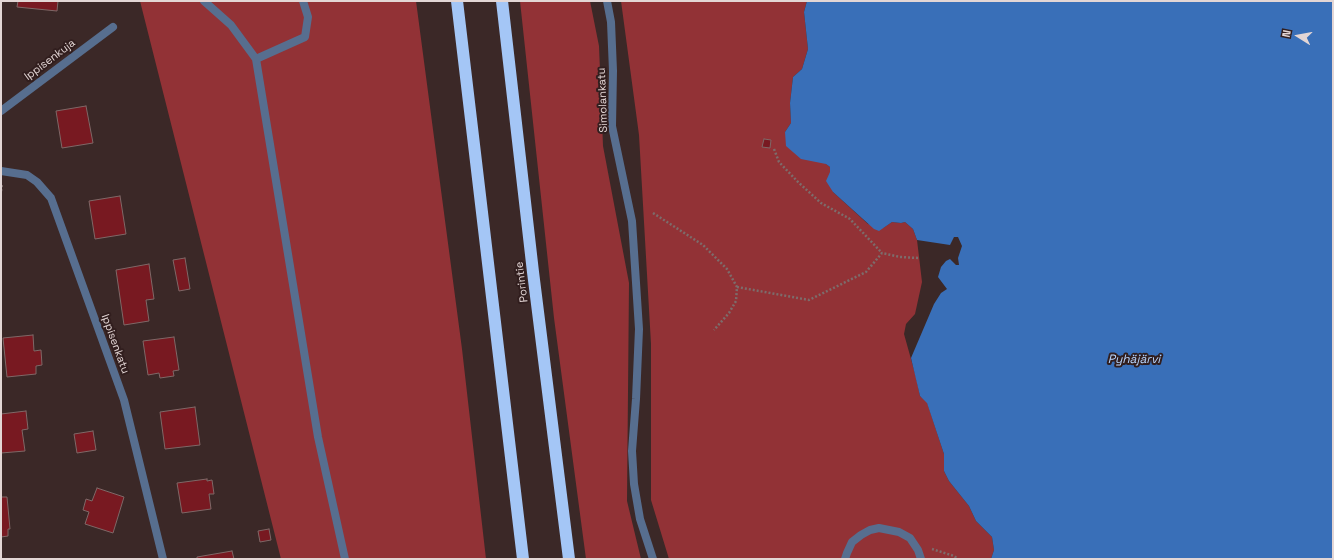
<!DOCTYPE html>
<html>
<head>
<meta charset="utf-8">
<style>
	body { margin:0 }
	#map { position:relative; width:1334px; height:560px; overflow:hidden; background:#3b2827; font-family:"Space Grotesk",sans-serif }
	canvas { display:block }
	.frame { position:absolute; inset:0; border:2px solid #e3d6d5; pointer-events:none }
	.north { position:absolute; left:1278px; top:16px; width:40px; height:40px; -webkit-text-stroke:3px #311e1e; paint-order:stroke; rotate:281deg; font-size:11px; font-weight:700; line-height:16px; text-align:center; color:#e3d6d5 }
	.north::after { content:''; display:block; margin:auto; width:14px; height:18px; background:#e3d6d5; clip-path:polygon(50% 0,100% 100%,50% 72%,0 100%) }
</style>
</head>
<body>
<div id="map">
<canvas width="1334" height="560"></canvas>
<div class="frame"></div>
<div class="north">N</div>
</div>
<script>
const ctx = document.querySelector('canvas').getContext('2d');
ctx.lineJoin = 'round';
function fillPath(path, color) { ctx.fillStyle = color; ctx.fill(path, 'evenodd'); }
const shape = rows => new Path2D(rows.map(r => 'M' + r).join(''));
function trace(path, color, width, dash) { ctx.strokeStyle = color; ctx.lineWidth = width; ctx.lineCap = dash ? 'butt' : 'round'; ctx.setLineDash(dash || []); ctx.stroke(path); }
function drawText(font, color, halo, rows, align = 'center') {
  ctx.font = font + ' "Space Grotesk",sans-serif'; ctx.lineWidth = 4; ctx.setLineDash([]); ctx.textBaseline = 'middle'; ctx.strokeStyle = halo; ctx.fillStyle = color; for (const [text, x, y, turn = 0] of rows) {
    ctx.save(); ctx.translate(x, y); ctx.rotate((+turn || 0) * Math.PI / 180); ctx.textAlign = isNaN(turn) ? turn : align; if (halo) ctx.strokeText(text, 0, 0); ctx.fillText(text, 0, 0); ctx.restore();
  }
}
const forest = shape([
	[140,1,416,1,462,349,486,559,281,559],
	[520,1,590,1,599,46,603,146,629,283,627,501,641,559,586,559,554,318],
	[621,1,807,1,804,12,808,49,802,69,793,77,790,103,791,123,785,132,830,167,833,192,868,224,883,228,892,222,901,223,905,222,913,229,917,240,922,282,915,314,906,324,904,334,916,377,920,396,927,402,944,454,944,471,949,481,969,506,976,521,992,537,994,550,991,559,669,559,651,500,651,344,639,135]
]);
const water = shape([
	[807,1,1333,1,1333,559,991,559,994,550,992,537,976,521,969,506,949,481,944,471,944,454,927,403,920,396,911,358,934,304,941,293,947,289,938,277,941,267,946,261,950,259,956,265,959,265,958,258,962,246,958,237,954,237,950,245,917,240,913,229,905,222,901,223,892,222,879,231,874,229,833,192,826,181,830,172,830,167,826,164,801,159,786,146,785,132,791,123,790,103,793,77,802,69,808,49,804,12]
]);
const building = shape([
	[18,1,58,1,57,11,17,7,18,1],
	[86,106,93,143,62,148,56,111,86,106],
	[764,139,771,140,770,148,762,147,764,139],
	[120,196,126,234,95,239,89,201,120,196],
	[185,258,190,289,179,291,173,260,185,258],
	[149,264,154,299,146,300,149,321,124,325,116,270,149,264],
	[33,335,34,351,41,350,42,365,36,366,36,374,7,377,3,338,33,335],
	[174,337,179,370,173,371,174,376,160,378,159,373,148,375,143,341,174,337],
	[195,407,200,445,165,449,160,412,195,407],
	[26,411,28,429,22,430,25,451,1,453,1,414,26,411],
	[93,431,96,450,77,453,74,434,93,431],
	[207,479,207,481,212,480,214,494,209,494,211,509,182,513,177,483,207,479],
	[97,488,124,497,113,533,85,524,89,512,83,510,86,499,92,501,97,488],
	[1,497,7,497,10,529,8,529,8,536,1,537,1,497],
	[269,529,271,540,260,542,258,531,269,529],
	[232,551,234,559,197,559,197,557,232,551]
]);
const path = shape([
	[774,149,779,162,798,182,821,203,850,219,882,253],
	[1,191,2,184],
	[653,213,703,245,727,269,737,287,736,301,729,313,714,330],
	[737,287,809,300,866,272,882,253,900,257,919,258],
	[932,549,954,556,958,559]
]);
const lane = shape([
	[204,1,231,25,256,59,318,437,345,559],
	[607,1,611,22,613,71,612,126,632,221,639,329,636,399,632,451,634,484,640,519,653,559],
	[256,59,305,37,308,17,303,1],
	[845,559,847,553,852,542,861,535,870,530,879,528,899,532,910,538,918,550,921,559]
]);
const street = shape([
	[1,111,113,27],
	[1,171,27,175,37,182,51,198,124,400,163,559]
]);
const highway = shape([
	[457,1,523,559],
	[502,1,533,272,569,559]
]);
const streetNames = [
	["Ippisenkuja",50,60,-37],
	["Simolankatu",603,100,-92],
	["Porintie",522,282,-97],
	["Ippisenkatu",115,344,70]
];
const waterNames = [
	["Pyhäjärvi",1134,360]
];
fillPath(forest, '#923236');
fillPath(water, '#396fb8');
fillPath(building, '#781921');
trace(building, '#7f6867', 1);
trace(path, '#7d6c6b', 2.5, [2, 2]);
trace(lane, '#576e8f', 8);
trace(street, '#576e8f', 8);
trace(highway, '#a4c6f6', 12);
drawText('11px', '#e3d6d5', '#311e1e', streetNames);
drawText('italic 12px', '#b9d6fe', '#311e1e', waterNames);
</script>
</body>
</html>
